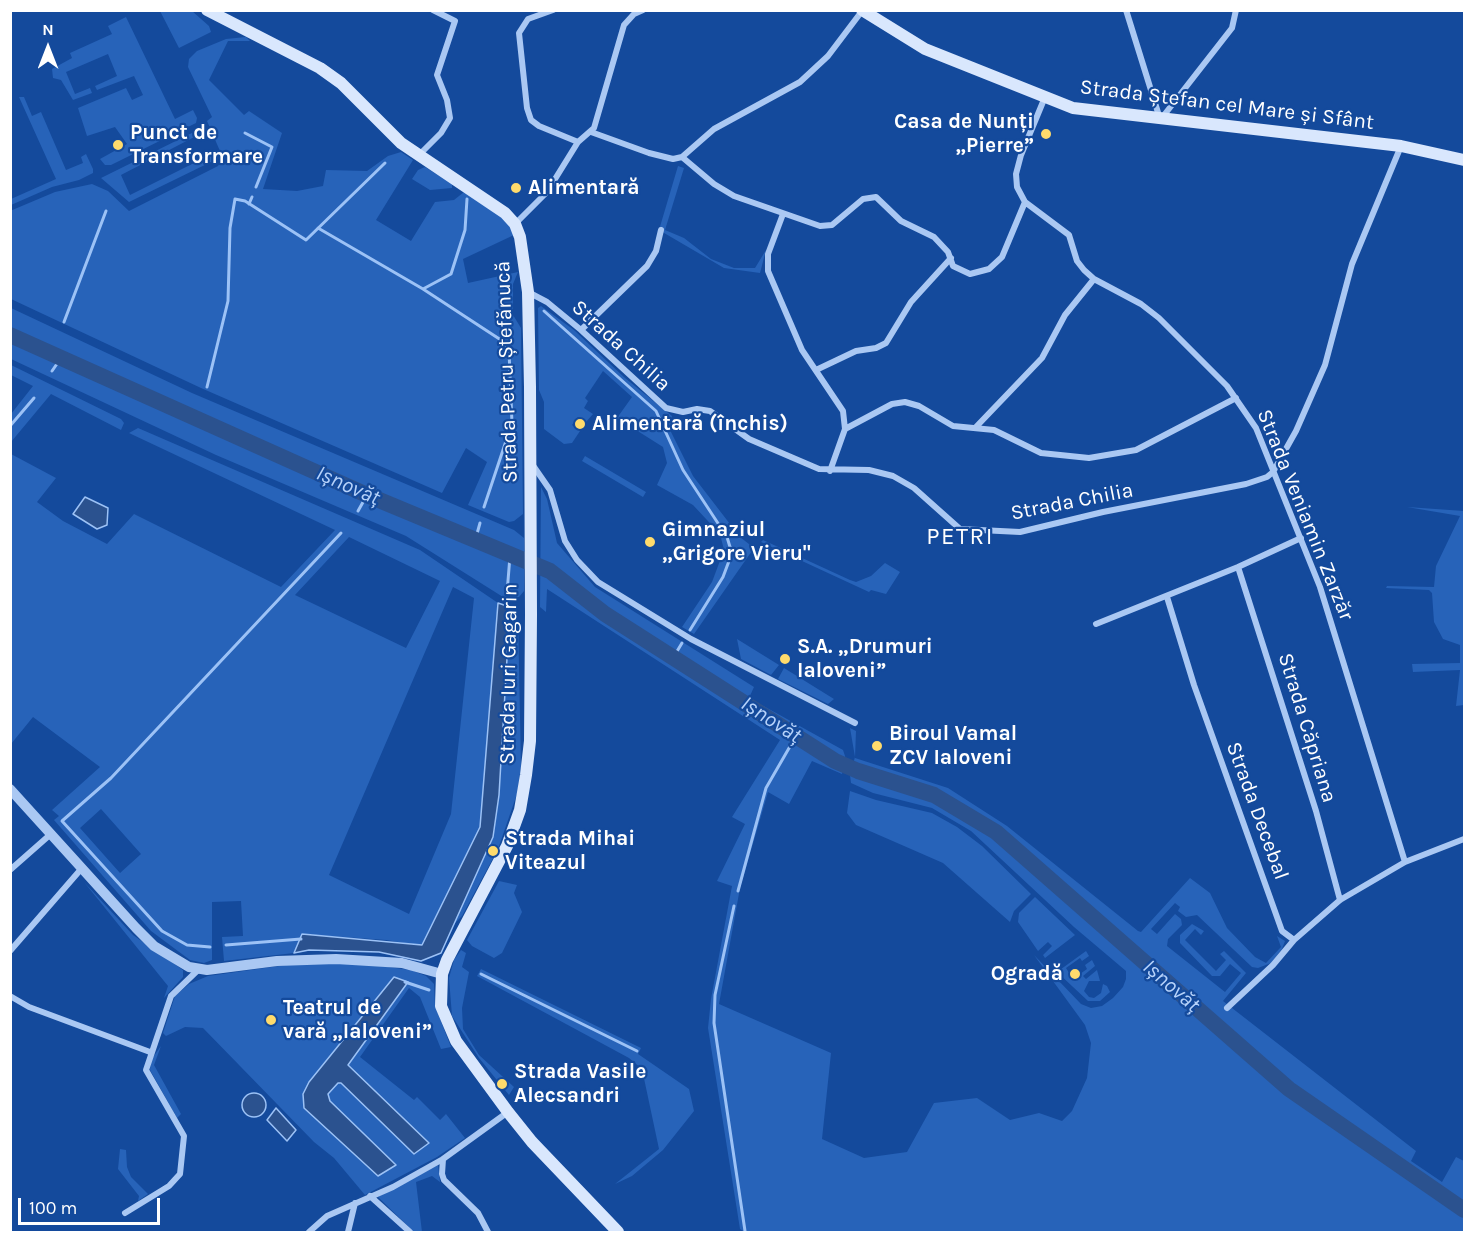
<!DOCTYPE html>
<html>
<head>
<meta charset="utf-8">
<style>
	body { margin:0 }
	#map { position:relative; width:1475px; height:1243px; overflow:hidden; background:#144a9c; font-family:Karla,sans-serif }
	canvas { display:block }
	.frame { position:absolute; inset:0; border:12px solid #fff; pointer-events:none }
	.north { position:absolute; left:18px; top:18px; width:60px; height:60px; -webkit-text-stroke:4px #144a9c; paint-order:stroke; rotate:0deg; font-size:16px; font-weight:700; line-height:24px; text-align:center; color:#fff }
	.north::after { content:''; display:block; margin:auto; width:21px; height:27px; background:#fff; clip-path:polygon(50% 0,100% 100%,50% 72%,0 100%) }
	.scale { position:absolute; left:18px; top:1198px; width:142px; height:27px; box-sizing:border-box; border:3px solid #fff; border-top:0; padding-left:8px; font-size:18px; line-height:21px; white-space:nowrap; color:#fff; -webkit-text-stroke:4px #144a9c; paint-order:stroke }
</style>
</head>
<body>
<div id="map">
<canvas width="1475" height="1243"></canvas>
<div class="frame"></div>
<div class="north">N</div>
<div class="scale">100 m</div>
</div>
<script>
const ctx = document.querySelector('canvas').getContext('2d');
ctx.lineJoin = 'round';
function fillPath(path, color) { ctx.fillStyle = color; ctx.fill(path, 'evenodd'); }
const shape = rows => new Path2D(rows.map(r => 'M' + r).join(''));
function trace(path, color, width, dash) { ctx.strokeStyle = color; ctx.lineWidth = width; ctx.lineCap = dash ? 'butt' : 'round'; ctx.setLineDash(dash || []); ctx.stroke(path); }
function drawText(font, color, halo, rows, align = 'center') {
  ctx.font = font + ' Karla,sans-serif'; ctx.lineWidth = 4.5; ctx.setLineDash([]); ctx.textBaseline = 'middle'; ctx.strokeStyle = halo; ctx.fillStyle = color; for (const [text, x, y, turn = 0] of rows) {
    ctx.save(); ctx.translate(x, y); ctx.rotate((+turn || 0) * Math.PI / 180); ctx.textAlign = isNaN(turn) ? turn : align; if (halo) ctx.strokeText(text, 0, 0); ctx.fillText(text, 0, 0); ctx.restore();
  }
}
const green = shape([
	[160,11,192,11,209,26,211,32,179,48],
	[126,17,175,119,193,110,197,118,196,123,111,165,105,165,100,159,127,144,115,127,87,136,78,108,126,88,132,100,143,95,134,76,97,90,95,86,117,76,108,54,66,72,75,94,90,88,92,93,73,100,61,80,53,78,52,69,72,58,70,53,112,34,108,26],
	[246,37,250,41,228,41,209,80,244,115,249,111,282,133,263,189,297,191,323,186,326,170,367,171,388,156,401,152,413,160,376,220,411,241,435,202,454,200,464,192,504,219,510,227,514,235,463,259,468,283,518,272,513,284,513,315,521,328,523,514,514,521,509,522,468,505,487,462,466,448,442,493,201,388,11,299,10,211,55,192,92,184,108,191,129,211,218,166,223,158,207,121,212,117,188,67,189,59,197,51,226,39],
	[19,97,24,97,32,116,41,112,66,170,83,163,81,157,86,154,93,169,93,173,79,180,52,187,11,205,11,199,56,179],
	[200,129,202,133,121,175,130,195,212,154,215,160,129,202,101,178],
	[678,166,684,168,665,230,684,238,711,259,734,268,755,268,766,250,760,273,724,268,659,230],
	[425,167,452,184,452,188,430,190,412,179,418,170],
	[541,306,574,330,625,378,672,416,670,430,693,476,740,537,754,548,694,634,682,627,712,582,724,550,720,534,693,505,657,485,667,463,663,447,617,418,632,397,603,371,585,398,588,401,584,408,593,414,586,422,578,417,572,425,580,431,572,443,564,444,544,429,544,402,539,390,538,308],
	[11,308,192,393,514,530,524,538,524,591,519,597,503,597,406,536,216,455,11,359],
	[11,365,121,419,124,423,121,430,51,394,11,442,11,414,33,386,11,375],
	[138,428,420,550,498,603,480,827,422,946,386,940,302,934,294,953,224,961,222,937,243,936,241,901,212,902,212,960,204,963,190,960,151,931,54,820,59,816,52,810,100,767,33,717,11,744,11,454,56,478,37,502,63,521,107,544,134,514,281,587,335,530,129,433],
	[349,537,440,581,406,648,295,595],
	[453,587,474,598,451,814,409,914,329,875],
	[101,809,141,854,120,873,80,828],
	[585,456,646,492,643,497,582,461],
	[541,487,547,499,557,543,595,587,754,687,749,698,843,750,846,759,842,774,812,761,789,804,768,792,740,888,719,1004,831,1053,822,1139,864,1158,907,1152,934,1103,977,1098,1010,1120,1039,1113,1062,1121,1072,1111,1087,1078,1091,1043,1085,1025,1034,955,1081,1004,1091,1008,1102,1006,1113,998,1123,987,1126,979,1126,971,1074,927,971,831,932,808,873,793,851,783,850,775,855,757,850,728,856,731,855,758,948,788,1007,826,1138,931,1141,932,1190,878,1210,893,1227,928,1255,957,1266,963,1281,947,1277,936,1285,941,1282,949,1271,963,1258,968,1252,967,1197,915,1186,917,1178,911,1180,907,1175,903,1151,929,1157,934,1175,914,1181,919,1182,925,1168,939,1167,946,1225,992,1241,973,1230,964,1220,976,1212,976,1180,943,1180,935,1192,924,1204,931,1201,935,1195,929,1185,940,1216,971,1226,960,1220,954,1224,951,1246,973,1223,1001,1416,1151,1411,1161,1442,1182,1456,1157,1464,1161,1464,1232,745,1232,740,1229,708,1028,711,999,732,886,717,881,745,824,732,817,780,740,547,589,546,612,540,607],
	[1407,507,1464,511,1464,705,1456,706,1460,670,1413,672,1412,664,1460,663,1460,645,1443,639,1434,622,1432,593,1429,590,1386,588,1387,586,1434,587,1436,566,1460,516],
	[763,540,850,580,856,582,871,576,885,563,900,572,886,594,871,590,869,592,761,542],
	[510,607,517,610,518,616,521,767,517,794,498,849,462,916,453,925,493,837,499,795],
	[737,639,779,665,771,675,741,659],
	[784,668,834,699,828,704,778,679],
	[850,791,876,800,932,813,957,827,982,846,1031,894,1014,911,1010,922,943,863,856,825,847,813],
	[499,881,517,885,514,893,522,912,502,953,494,958,472,946,467,940],
	[84,882,133,935,183,970,183,977,164,998,168,986],
	[1035,897,1075,935,1045,958,1043,955,1052,946,1048,942,1038,951,1018,922,1019,913],
	[461,950,466,953,462,967,469,972,462,1008,463,1029,479,1055,514,1087,509,1095,479,1058,452,1016,449,978,454,960],
	[1086,951,1089,956,1082,961,1080,958,1066,968,1073,979,1087,969,1085,965,1092,960,1095,966,1083,976,1086,979,1097,970,1100,981,1089,981,1084,991,1089,997,1094,998,1101,993,1103,984,1107,986,1110,992,1100,1001,1088,1001,1057,972],
	[357,963,411,970,426,976,434,984,435,1006,451,1047,441,1049,420,997,409,988,360,1057,414,1100,417,1097,440,1120,446,1114,465,1138,437,1157,365,1195,334,1158,314,1142,203,1028,185,1027,166,1036,163,1033,175,996,189,984,208,976,286,965],
	[481,969,641,1048,638,1054,689,1089,694,1111,663,1150,632,1176,615,1184,659,1149,642,1069,629,1058,477,976],
	[161,1046,154,1065,181,1114,177,1118,150,1070,151,1060],
	[120,1149,126,1150,127,1167,131,1177,148,1194,138,1201,139,1196,118,1169],
	[438,1165,440,1182,432,1176,416,1182,422,1232,414,1232,378,1197]
]);
const water = shape([
	[85,497,108,508,107,525,97,529,73,514,85,497],
	[498,603,510,607,499,795,493,837,441,953,421,961,379,952,309,950,294,953,302,934,422,945,480,827,498,603],
	[394,977,408,982,348,1065,429,1143,414,1154,341,1083,338,1083,328,1094,330,1101,396,1165,378,1176,304,1108,303,1094,309,1082,394,977],
	'242 1105a12 12 0 1 1 24 0a12 12 0 1 1-24 0Z',
	[276,1108,296,1130,287,1141,267,1120,276,1108]
]);
const stream = shape([
	[245,133,272,147,256,187],
	[249,204,252,197],
	[318,228,423,289,451,274,465,230,467,199],
	[423,289,504,342,509,351,512,423,484,507],
	[544,311,656,411,683,470,727,537,730,547,729,561,723,577,690,630],
	[64,322,106,211],
	[52,371,61,358],
	[207,387,228,301,230,228,235,199,245,201,306,240,385,163],
	[10,426,34,398],
	[358,511,367,495],
	[475,541,480,523],
	[507,593,510,556],
	[673,658,682,643],
	[738,891,766,788,796,736],
	[734,906,715,995,714,1023,745,1231],
	[226,945,301,939],
	[210,947,187,945,162,931,62,821,111,778,341,533],
	[481,974,637,1051],
	[405,982,429,990]
]);
const river = shape([
	[10,335,367,495,550,571,605,614,835,761,858,771,934,795,996,832,1289,1089,1464,1210]
]);
const minor = shape([
	[553,10,528,19,519,33,527,108,531,120,539,126,578,142],
	[1126,10,1160,119],
	[1161,119,1232,28,1236,10],
	[591,132,649,153,673,159,682,157,714,129,800,82,828,56,862,11],
	[419,155,441,133,450,118,447,100,437,75,455,21,433,10],
	[682,157,714,184,734,196,820,226,832,225,863,199,876,197,901,221,934,237,948,252,953,266,970,274,989,269,1002,257,1025,202,1069,235,1077,261,1084,270,1094,279,1141,304,1159,318,1227,386,1256,428,1320,587,1405,862],
	[1025,202,1017,187,1016,174,1021,155,1045,97],
	[783,214,768,254,768,271,802,350,843,411,845,429,830,471],
	[515,224,547,192,578,142,594,128,624,25,634,14,643,10],
	[528,292,547,302,581,330,666,408,683,412,697,409,710,411,749,439,819,469,869,470,893,476,914,488,960,529,1020,532,1103,512,1246,484,1267,477,1273,472,1296,431,1325,365,1352,264,1401,146],
	[581,330,647,266,656,251,661,230],
	[816,370,856,351,876,348,886,343,911,302,951,258],
	[975,428,1042,358,1065,315,1094,279],
	[845,429,892,404,905,402,919,406,953,426,994,430,1041,453,1089,458,1136,450,1236,398],
	[532,464,550,490,565,541,577,560,598,582,691,639,855,723],
	[1238,567,1316,811,1340,900],
	[1167,597,1194,685,1282,931,1294,940],
	[1096,624,1238,567,1301,538],
	[10,870,52,833],
	[10,951,82,868],
	[10,996,29,1007,150,1052],
	[1227,1008,1273,965,1294,940,1340,900,1405,862,1464,839],
	[443,1159,442,1174,444,1180,478,1213,488,1232],
	[370,1196,410,1232],
	[125,1213,169,1186,180,1174,184,1136,146,1070,171,996,198,970],
	[309,1232,327,1216,393,1187,443,1159,508,1112],
	[348,1232,355,1203]
]);
const tertiary = shape([
	[10,789,136,928,154,946,189,967,207,970,277,961,336,959,402,963,442,974]
]);
const secondary = shape([
	[207,10,320,68,341,83,401,143,505,213,515,224,520,237,528,292,530,387,531,615,530,741,526,775,520,810,507,846,447,960,442,974,441,1006,456,1041,508,1112,532,1142,618,1232],
	[862,10,925,49,1073,108,1401,146,1464,160]
]);
const markers = [
	[1046,134,6,"#ffdb6c"],
	[118,145,6,"#ffdb6c"],
	[516,188,6,"#ffdb6c"],
	[580,424,6,"#ffdb6c"],
	[650,542,6,"#ffdb6c"],
	[785,659,6,"#ffdb6c"],
	[877,746,6,"#ffdb6c"],
	[493,851,6,"#ffdb6c"],
	[1075,974,6,"#ffdb6c"],
	[271,1020,6,"#ffdb6c"],
	[502,1084,6,"#ffdb6c"]
];
const streetNames = [
	["Strada Ștefan cel Mare și Sfânt",1227,105,7],
	["Strada Chilia",621,346,42],
	["Strada Petru Ștefănucă",507,372,-92],
	["Strada Chilia",1072,502,-11],
	["Strada Veniamin Zarzăr",1305,515,68],
	["Strada Iuri Gagarin",509,674,-89],
	["Strada Căpriana",1307,728,73],
	["Strada Decebal",1257,811,70]
];
const poiNames = [
	["Casa de Nunți",1034,122,"right"],
	["„Pierre”",1034,146,"right"],
	["Punct de",130,133],
	["Transformare",130,157],
	["Alimentară",528,188],
	["Alimentară (închis)",592,424],
	["Gimnaziul",662,530],
	[",,Grigore Vieru\"",662,554],
	["S.A. „Drumuri",797,647],
	["Ialoveni”",797,671],
	["Biroul Vamal",889,734],
	["ZCV Ialoveni",889,758],
	["Strada Mihai",505,839],
	["Viteazul",505,863],
	["Ogradă",1063,974,"right"],
	["Teatrul de",283,1008],
	["vară „Ialoveni”",283,1032],
	["Strada Vasile",514,1072],
	["Alecsandri",514,1096]
];
const waterNames = [
	["Ișnovăț",348,486,24],
	["Ișnovăț",771,720,33],
	["Ișnovăț",1171,986,41]
];
const quarterNames = [
	["PETRI",960,537]
];
fillPath(green, '#2763b9');
fillPath(water, '#2b528f');
trace(water, '#9cc2f6', 1.5);
trace(stream, '#9cc2f6', 3);
trace(river, '#2b528f', 16);
trace(minor, '#aac8f3', 6);
trace(tertiary, '#aac8f3', 10);
trace(secondary, '#d9e7fd', 12);
for (const [x, y, r, color] of markers) { const dot = new Path2D(); dot.arc(x, y, r, 0, 2 * Math.PI); ctx.fillStyle = color; ctx.fill(dot); trace(dot, '#144a9c', 2); }
drawText('21px', '#fff', '#144a9c', streetNames);
drawText('bold 21px', '#fff', '#144a9c', poiNames, 'left');
drawText('italic 22px', '#b6d2fa', '#144a9c', waterNames);
ctx.letterSpacing = '1.5px';
drawText('24px', '#fff', '#144a9c', quarterNames);
ctx.letterSpacing = '0px';
</script>
</body>
</html>
